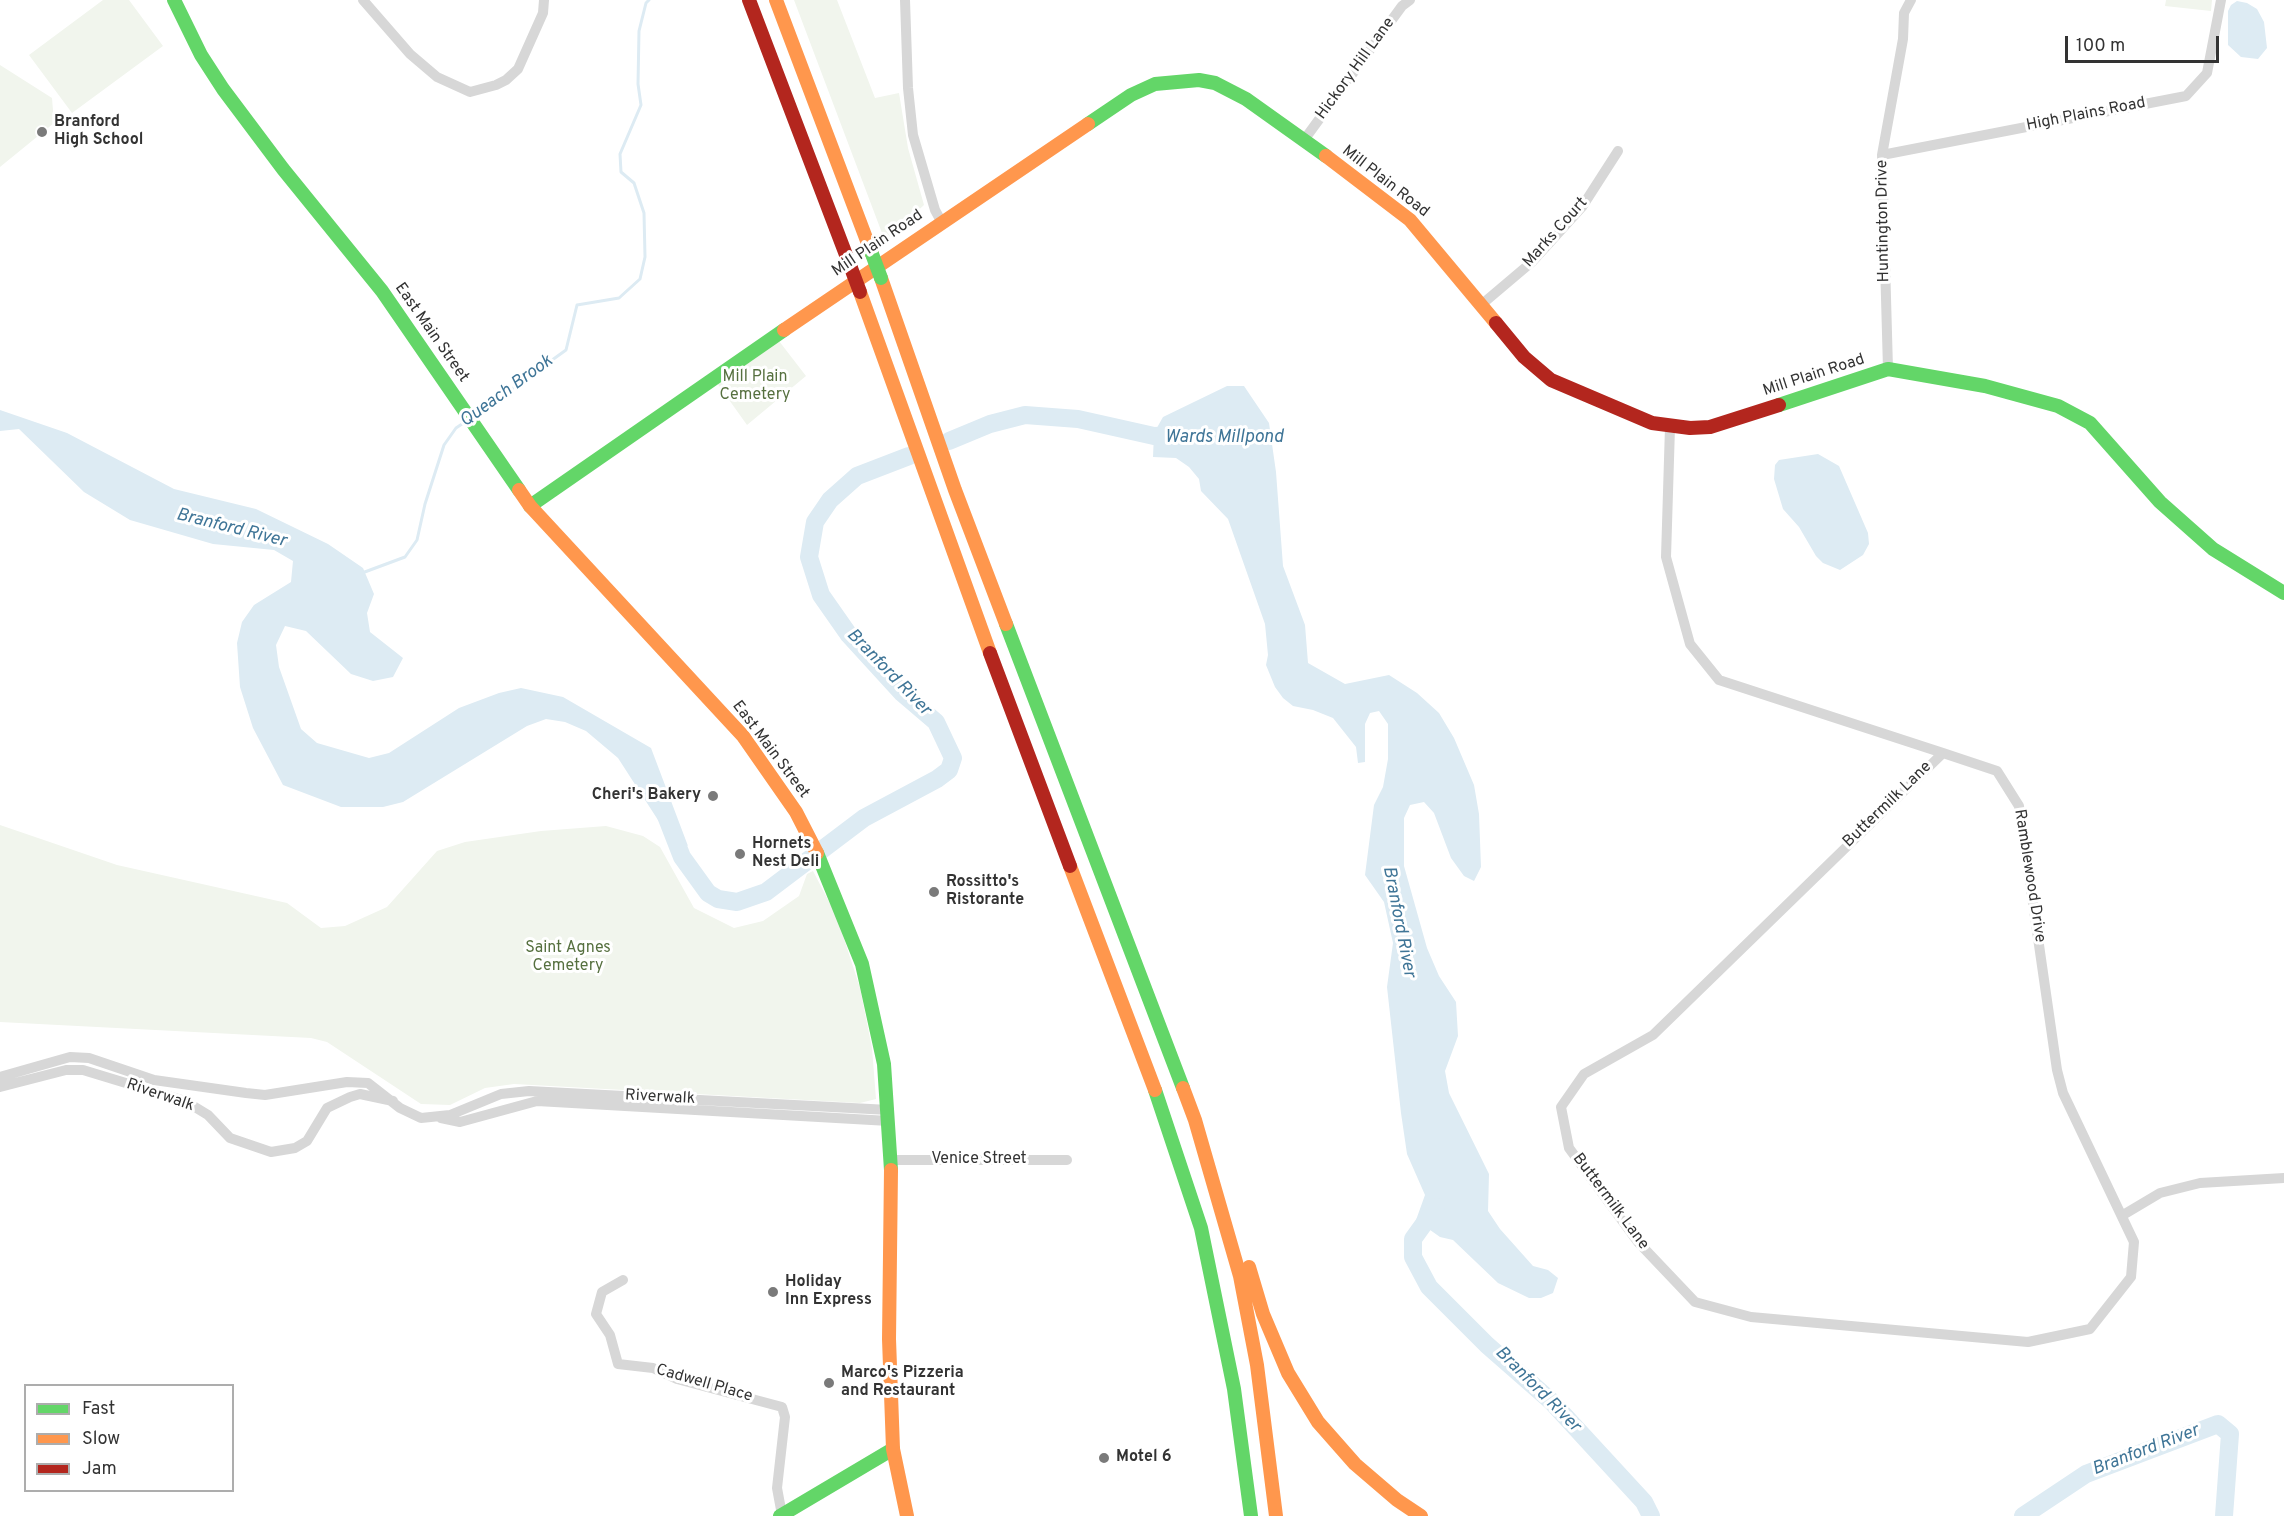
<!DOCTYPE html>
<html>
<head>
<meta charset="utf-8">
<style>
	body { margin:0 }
	#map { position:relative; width:2284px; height:1516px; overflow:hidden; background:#fff; font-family:Overpass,sans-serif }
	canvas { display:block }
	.legend { position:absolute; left:24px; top:1384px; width:210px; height:108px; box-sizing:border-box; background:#fff; border:2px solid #adadad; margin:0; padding:8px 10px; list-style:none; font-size:18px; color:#333 }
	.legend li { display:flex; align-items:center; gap:12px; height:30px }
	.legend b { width:30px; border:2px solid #adadad }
	.scale { position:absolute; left:2065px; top:36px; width:154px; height:27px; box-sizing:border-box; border:3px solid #333; border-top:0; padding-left:8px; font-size:18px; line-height:21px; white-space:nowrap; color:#333; -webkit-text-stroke:4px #fff; paint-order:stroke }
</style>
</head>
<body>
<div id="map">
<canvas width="2284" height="1516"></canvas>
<ul class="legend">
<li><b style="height:8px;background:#63d668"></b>Fast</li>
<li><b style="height:8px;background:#ff974d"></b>Slow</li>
<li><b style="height:8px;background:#b3261e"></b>Jam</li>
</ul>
<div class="scale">100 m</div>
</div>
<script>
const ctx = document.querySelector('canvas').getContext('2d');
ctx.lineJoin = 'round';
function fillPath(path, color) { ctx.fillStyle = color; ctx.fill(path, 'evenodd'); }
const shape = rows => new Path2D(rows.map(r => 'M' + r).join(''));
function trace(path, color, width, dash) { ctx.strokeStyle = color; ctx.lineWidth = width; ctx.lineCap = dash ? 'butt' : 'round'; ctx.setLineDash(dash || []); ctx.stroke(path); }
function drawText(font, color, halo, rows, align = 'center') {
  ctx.font = font + ' Overpass,sans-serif'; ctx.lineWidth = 6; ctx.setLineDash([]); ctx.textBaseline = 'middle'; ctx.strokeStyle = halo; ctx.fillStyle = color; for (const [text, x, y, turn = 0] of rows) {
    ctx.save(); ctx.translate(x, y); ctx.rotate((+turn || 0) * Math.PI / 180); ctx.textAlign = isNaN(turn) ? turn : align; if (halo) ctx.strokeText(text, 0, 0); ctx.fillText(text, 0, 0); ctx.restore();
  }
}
const green = shape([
	[103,0,129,0,163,46,72,113,29,55],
	[794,0,837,0,875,98,899,93,908,148,924,205,885,241],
	[2166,0,2212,0,2211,11,2165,6],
	[0,65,52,98,54,123,0,167],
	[779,341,806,376,747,425,717,383],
	[0,825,117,865,287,903,321,928,345,926,387,907,437,851,465,842,541,831,606,826,643,836,660,847,694,908,734,928,763,921,799,896,807,874,813,871,837,917,860,988,872,1048,876,1099,860,1103,514,1084,485,1088,450,1105,421,1104,327,1042,311,1038,0,1022]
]);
const water = shape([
	[2237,1,2247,3,2257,9,2264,22,2267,48,2258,59,2241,57,2228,45,2228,11,2231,5],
	[1227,386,1244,386,1269,423,1276,472,1283,566,1305,625,1308,663,1345,684,1389,675,1417,693,1439,713,1454,738,1474,785,1479,814,1481,867,1474,881,1464,876,1451,858,1434,813,1424,802,1410,805,1404,818,1404,866,1427,948,1439,976,1456,1002,1458,1036,1445,1071,1449,1093,1489,1174,1488,1211,1500,1229,1533,1266,1548,1270,1558,1278,1553,1293,1541,1298,1529,1298,1498,1283,1453,1240,1440,1237,1416,1220,1425,1195,1407,1154,1401,1113,1387,987,1393,943,1384,902,1365,875,1374,805,1383,787,1388,759,1388,724,1379,711,1370,713,1365,724,1365,762,1358,763,1356,747,1333,718,1313,710,1293,706,1283,698,1275,687,1266,665,1268,655,1265,624,1228,519,1201,491,1199,479,1189,467,1176,458,1153,457,1154,433,1163,417],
	[0,410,67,433,174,489,256,509,328,544,363,568,374,594,367,613,370,632,403,658,393,677,373,681,351,674,306,631,285,626,276,645,279,667,301,729,317,743,369,758,389,753,459,708,499,693,521,688,563,697,651,748,688,846,667,834,618,758,586,731,565,722,546,719,527,726,403,802,383,807,341,807,283,785,253,728,240,687,237,643,242,622,254,605,291,582,293,561,274,550,213,544,130,520,84,492,19,429,0,431],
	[1818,454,1839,466,1868,533,1869,544,1863,555,1840,570,1823,563,1816,556,1799,527,1783,509,1774,479,1775,465,1779,460]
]);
const stream = shape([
	[473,417,566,350,577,305,619,298,640,279,645,257,644,213,634,183,621,172,620,154,641,105,638,84,639,31,646,3,649,0],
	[362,573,405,557,417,540,425,504,444,445,456,428,465,422]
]);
const river = shape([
	[949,441,990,424,1025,415,1078,419,1154,436,1177,435],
	[666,816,682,857,708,893,718,899,737,902,766,892,864,818,937,779,949,770,953,758,936,722,902,693,849,635,821,595,809,557,815,522,830,500,857,476,909,456],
	[1436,1207,1413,1239,1413,1257,1429,1287,1487,1345,1551,1401,1644,1502,1651,1516],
	[2023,1516,2086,1474,2218,1424,2230,1434,2224,1516]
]);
const street = shape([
	[363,0,410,54,437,77,470,92,496,85,506,80,518,69,543,13,544,0],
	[905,0,908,88,913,135,935,210,941,221],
	[1304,140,1402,6,1410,0],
	[1882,155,2186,96,2207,73,2221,0],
	[1481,305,1533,261,1582,207,1618,151],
	[1888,369,1882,155,1903,39,1904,13,1911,0],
	[1670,427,1666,557,1690,644,1719,680,1943,753,1997,771,2019,806,2057,1070,2063,1093,2134,1242,2131,1277,2090,1329,2028,1342,1751,1317,1695,1302,1638,1242,1569,1148,1561,1107,1584,1074,1653,1035,1943,753],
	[0,1077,70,1057,89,1058,154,1080,246,1093,265,1095,347,1082,368,1083,400,1108,421,1118,450,1115,501,1094,529,1091,889,1110],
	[0,1087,66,1070,83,1070,185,1101,208,1115,230,1138,271,1152,295,1148,307,1141,327,1108,350,1097,360,1094,393,1101],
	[441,1118,460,1122,537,1101,889,1121],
	[891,1160,1067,1160],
	[2123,1215,2160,1193,2200,1183,2284,1178],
	[623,1280,602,1292,596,1314,610,1335,618,1364,653,1368,677,1379,782,1407,785,1417,777,1488,782,1515]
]);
const fast = shape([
	[174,0,201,55,223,89,283,169,382,291,519,490],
	[1088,124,1131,95,1155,84,1199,80,1215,83,1246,99,1326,156],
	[1779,405,1888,369,1985,386,2058,406,2090,423,2160,502,2213,549,2284,593],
	[530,506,784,330],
	[1006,624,1183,1088],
	[817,853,862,964,884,1064,891,1170],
	[1155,1090,1201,1228,1234,1389,1251,1516],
	[780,1516,893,1449]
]);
const slow = shape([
	[776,0,872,254],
	[1326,156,1410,220,1496,323],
	[881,278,955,490,1006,624],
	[860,292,990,653],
	[784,330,1088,124],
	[519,490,530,506,743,736,796,812,817,853],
	[1070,866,1155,1090],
	[1183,1088,1195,1120,1240,1276,1257,1365,1276,1516],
	[891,1170,889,1339,893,1449,907,1516],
	[1249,1267,1263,1314,1288,1373,1318,1422,1355,1464,1397,1500,1421,1516]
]);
const jam = shape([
	[749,0,851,268],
	[1496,323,1524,357,1551,380,1652,423,1690,428,1710,427,1779,405],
	[990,653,1070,866]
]);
const fastBridge = shape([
	[872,254,881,278]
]);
const jamBridge = shape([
	[851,268,860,292]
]);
const markers = [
	[42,132,6,"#7a7a7a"],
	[713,796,6,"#7a7a7a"],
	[740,854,6,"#7a7a7a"],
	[934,892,6,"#7a7a7a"],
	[773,1292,6,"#7a7a7a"],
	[829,1383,6,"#7a7a7a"],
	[1104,1458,6,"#7a7a7a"]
];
const streetNames = [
	["Hickory Hill Lane",1356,69,-54],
	["High Plains Road",2086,115,-11],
	["Mill Plain Road",1385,182,38],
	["Huntington Drive",1884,221,-91],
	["Marks Court",1556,233,-48],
	["Mill Plain Road",878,244,-34],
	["East Main Street",431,333,55],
	["Mill Plain Road",1814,376,-18],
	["East Main Street",770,750,53],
	["Buttermilk Lane",1888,805,-44],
	["Ramblewood Drive",2029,876,81],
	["Riverwalk",160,1096,19],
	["Riverwalk",660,1098,3],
	["Venice Street",979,1160],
	["Buttermilk Lane",1610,1202,53],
	["Cadwell Place",704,1384,16]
];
const poiNames = [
	["Branford",54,123],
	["High School",54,141],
	["Cheri's Bakery",701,796,"right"],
	["Hornets",752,845],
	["Nest Deli",752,863],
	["Rossitto's",946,883],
	["Ristorante",946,901],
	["Holiday",785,1283],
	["Inn Express",785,1301],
	["Marco's Pizzeria",841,1374],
	["and Restaurant",841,1392],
	["Motel 6",1116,1458]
];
const parkNames = [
	["Mill Plain",755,378],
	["Cemetery",755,396],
	["Saint Agnes",568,949],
	["Cemetery",568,967]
];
const waterNames = [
	["Queach Brook",507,392,-36],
	["Wards Millpond",1224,438],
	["Branford River",231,529,14],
	["Branford River",888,673,46],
	["Branford River",1398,922,79],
	["Branford River",1537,1390,45],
	["Branford River",2146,1451,-21]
];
fillPath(green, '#f1f5ed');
fillPath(water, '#ddebf3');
trace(stream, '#ddebf3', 3);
trace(river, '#ddebf3', 18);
trace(street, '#d7d7d7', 10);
trace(fast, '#63d668', 14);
trace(slow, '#ff974d', 14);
trace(jam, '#b3261e', 14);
trace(fastBridge, '#63d668', 14);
trace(jamBridge, '#b3261e', 14);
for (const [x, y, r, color] of markers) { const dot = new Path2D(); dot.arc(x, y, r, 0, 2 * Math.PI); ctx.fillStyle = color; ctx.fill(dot); trace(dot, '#fff', 2); }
drawText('16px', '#333', '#fff', streetNames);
drawText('bold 16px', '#333', '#fff', poiNames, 'left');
drawText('16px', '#56703f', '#fff', parkNames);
drawText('italic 18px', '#3f7597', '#fff', waterNames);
</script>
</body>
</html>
